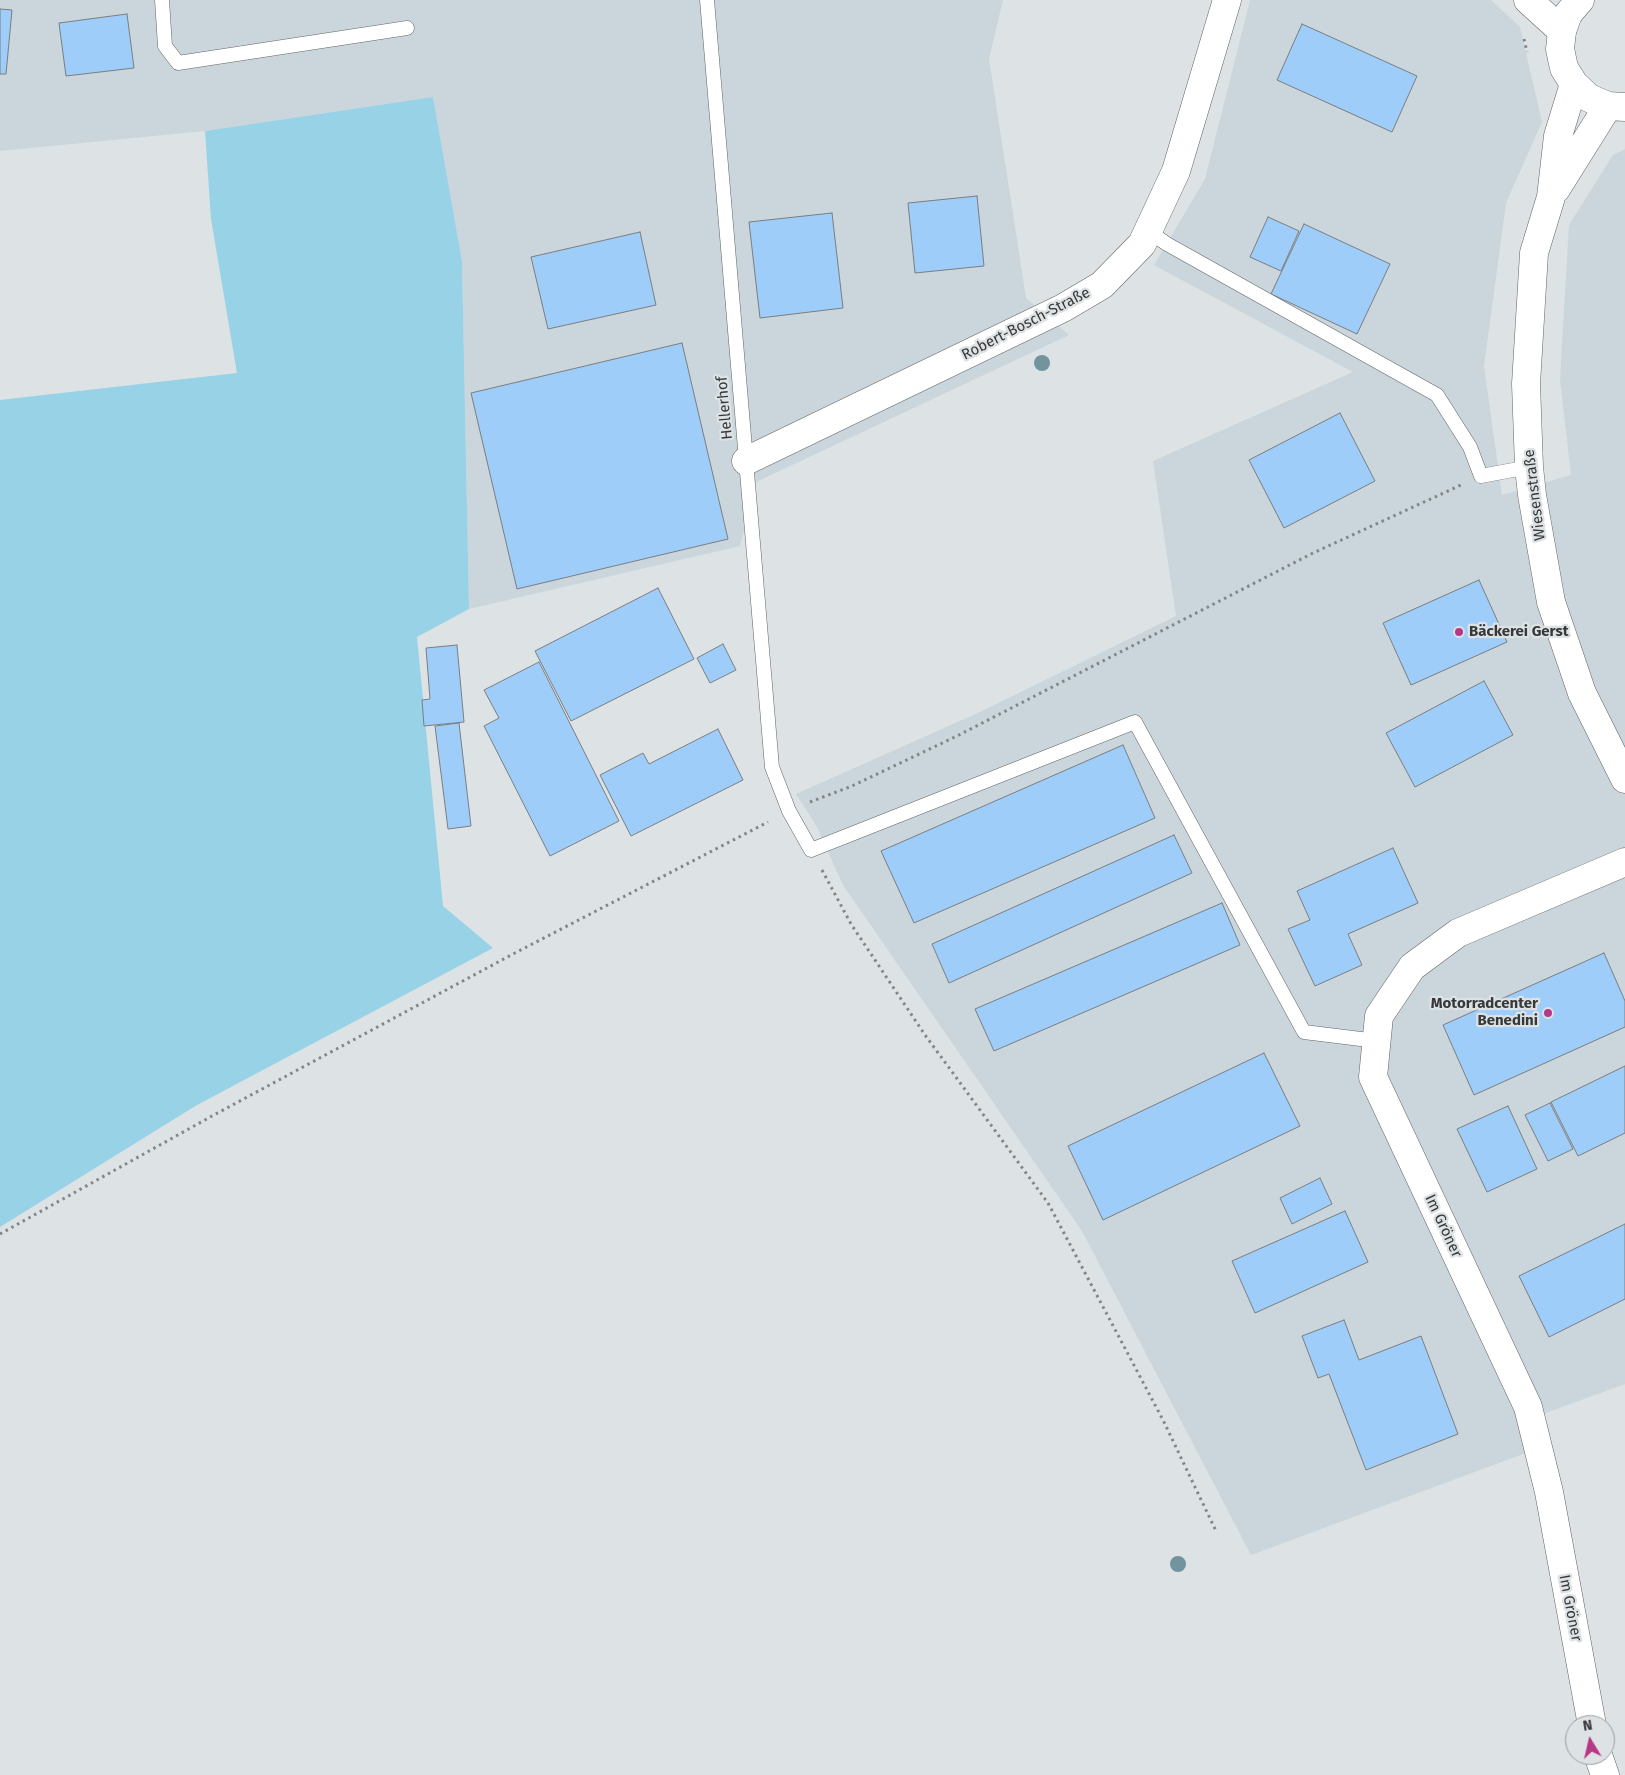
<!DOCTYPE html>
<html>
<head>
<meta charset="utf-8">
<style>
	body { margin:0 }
	#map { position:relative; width:1625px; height:1775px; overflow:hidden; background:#dde2e4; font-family:"Fira Sans",sans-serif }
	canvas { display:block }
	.north { position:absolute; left:1565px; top:1715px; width:50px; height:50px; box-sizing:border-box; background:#dde2e4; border:1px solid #9a9ea0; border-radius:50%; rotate:351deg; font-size:14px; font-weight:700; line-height:20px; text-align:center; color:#363839 }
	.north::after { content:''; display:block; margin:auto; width:18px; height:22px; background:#b73886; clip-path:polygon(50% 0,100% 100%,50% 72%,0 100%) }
</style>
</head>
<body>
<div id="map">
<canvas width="1625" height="1775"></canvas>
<div class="north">N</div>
</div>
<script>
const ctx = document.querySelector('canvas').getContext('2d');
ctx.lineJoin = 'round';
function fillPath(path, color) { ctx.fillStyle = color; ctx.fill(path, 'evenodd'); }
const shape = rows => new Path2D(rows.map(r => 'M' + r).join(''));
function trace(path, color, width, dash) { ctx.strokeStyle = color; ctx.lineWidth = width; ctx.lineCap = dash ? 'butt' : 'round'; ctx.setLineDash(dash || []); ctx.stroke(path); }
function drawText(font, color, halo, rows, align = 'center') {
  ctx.font = font + ' "Fira Sans",sans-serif'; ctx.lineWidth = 4.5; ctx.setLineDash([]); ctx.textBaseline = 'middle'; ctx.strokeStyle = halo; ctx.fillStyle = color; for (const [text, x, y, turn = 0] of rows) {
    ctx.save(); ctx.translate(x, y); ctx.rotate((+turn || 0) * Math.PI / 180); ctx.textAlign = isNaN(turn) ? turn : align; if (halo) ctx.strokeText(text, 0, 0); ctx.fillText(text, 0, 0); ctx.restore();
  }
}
const built = shape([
	[0,0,1003,0,989,59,1026,298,1069,335,756,482,740,546,469,609,462,261,433,97,205,131,0,151],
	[1250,0,1491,0,1520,27,1542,122,1506,203,1484,366,1502,495,1571,475,1560,379,1569,225,1613,155,1625,149,1625,1384,1532,1418,1542,1447,1251,1555,1082,1231,843,885,816,825,796,794,980,712,1176,616,1153,461,1353,372,1154,265,1205,179]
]);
const green = shape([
	[433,97,462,261,469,609,417,637,443,906,493,948,197,1105,0,1227,0,400,237,373,211,219,205,131]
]);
const building = shape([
	[0,9,12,10,6,74,0,74,0,9],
	[127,14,134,68,66,76,59,23,127,14],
	[1302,24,1417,76,1392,132,1277,80,1302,24],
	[977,196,984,266,915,273,908,203,977,196],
	[832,213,843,308,760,318,749,222,832,213],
	[1268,217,1299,231,1281,271,1250,257,1268,217],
	[1304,224,1390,264,1357,334,1271,294,1304,224],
	[640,232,656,305,548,329,531,257,640,232],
	[682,343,728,539,517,589,471,393,682,343],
	[1340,413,1375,481,1284,528,1249,460,1340,413],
	[1479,580,1507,642,1411,685,1383,623,1479,580],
	[658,588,694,659,571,721,535,651,658,588],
	[723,644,736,670,710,683,697,658,723,644],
	[457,645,464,722,424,726,422,700,430,699,426,648,457,645],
	[539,662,619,821,550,856,484,726,499,718,484,690,539,662],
	[1484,681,1513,735,1415,787,1386,733,1484,681],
	[459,723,471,826,448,829,435,726,459,723],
	[718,729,743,780,631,836,600,775,643,753,649,764,718,729],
	[1123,745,1155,818,914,923,881,851,1123,745],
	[1174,835,1192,873,949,983,932,944,1174,835],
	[1393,848,1418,903,1348,934,1362,965,1315,986,1288,929,1310,920,1297,891,1393,848],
	[1222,903,1240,945,994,1051,975,1009,1222,903],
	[1604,953,1625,1001,1625,1027,1474,1095,1443,1025,1604,953],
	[1264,1053,1300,1126,1103,1220,1068,1146,1264,1053],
	[1625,1066,1625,1133,1578,1156,1551,1102,1625,1066],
	[1550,1103,1573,1149,1548,1161,1525,1115,1550,1103],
	[1508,1106,1537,1169,1487,1192,1457,1129,1508,1106],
	[1320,1178,1332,1204,1292,1224,1280,1198,1320,1178],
	[1345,1211,1368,1262,1255,1313,1232,1261,1345,1211],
	[1625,1224,1625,1299,1549,1337,1519,1276,1625,1224],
	[1344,1320,1359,1360,1421,1336,1458,1434,1366,1470,1329,1374,1318,1378,1302,1336,1344,1320]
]);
const path = shape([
	[1524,39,1527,52],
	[810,802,852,786,957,736,1311,554,1461,485],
	[822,870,851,924,925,1035,1048,1203,1163,1420,1216,1531],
	[0,1234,212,1116,513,954,768,822]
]);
const service = shape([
	[162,0,165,46,178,63,407,28],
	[707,0,772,767,789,811,811,850,1135,722,1304,1032,1377,1041],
	[1148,231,1167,244,1437,395,1470,447,1481,476,1529,467]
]);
const minor = shape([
	[1528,0,1562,31],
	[746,461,1063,308,1102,285,1142,244,1176,171,1227,0],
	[1592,1725,1549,1492,1528,1407,1373,1077,1379,1016,1412,967,1458,933,1625,862],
	[1598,1755,1605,1775]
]);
const tertiary = shape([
	[1580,0,1568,14,1562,31,1560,49,1564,68,1574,84,1589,98,1608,106,1625,107],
	[1574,84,1558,136,1551,197,1534,253,1526,384,1529,467,1532,495,1551,602,1582,693,1625,779],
	[1556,189,1608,106]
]);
const trees = [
	[1042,363],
	[1178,1564]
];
const markers = [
	[1459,632,5,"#b73886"],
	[1548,1013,5,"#b73886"]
];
const streetNames = [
	["Robert-Bosch-Straße",1026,324,-27],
	["Hellerhof",725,408,-95],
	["Wiesenstraße",1535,495,-97],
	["Im Gröner",1443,1226,65],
	["Im Gröner",1570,1608,79]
];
const poiNames = [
	["Bäckerei Gerst",1469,632],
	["Motorradcenter",1538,1004,"right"],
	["Benedini",1538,1021,"right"]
];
fillPath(built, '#cad6db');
fillPath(green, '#98d2e6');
fillPath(building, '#9ecdf9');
trace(building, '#7b7e81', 1);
trace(service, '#626668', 15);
trace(minor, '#626668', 29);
trace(tertiary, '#626668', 29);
trace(path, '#838687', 3, [2.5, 4]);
trace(service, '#fff', 14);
trace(minor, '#fff', 28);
trace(tertiary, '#fff', 28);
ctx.fillStyle = '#72949f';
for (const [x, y] of trees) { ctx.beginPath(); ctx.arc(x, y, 8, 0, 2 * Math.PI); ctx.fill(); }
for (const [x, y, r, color] of markers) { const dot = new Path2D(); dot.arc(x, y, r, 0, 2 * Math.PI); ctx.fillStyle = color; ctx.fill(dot); trace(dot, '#dde2e4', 2); }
drawText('15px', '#363839', '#dde2e4', streetNames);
drawText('bold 15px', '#363839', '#dde2e4', poiNames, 'left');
</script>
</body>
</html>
